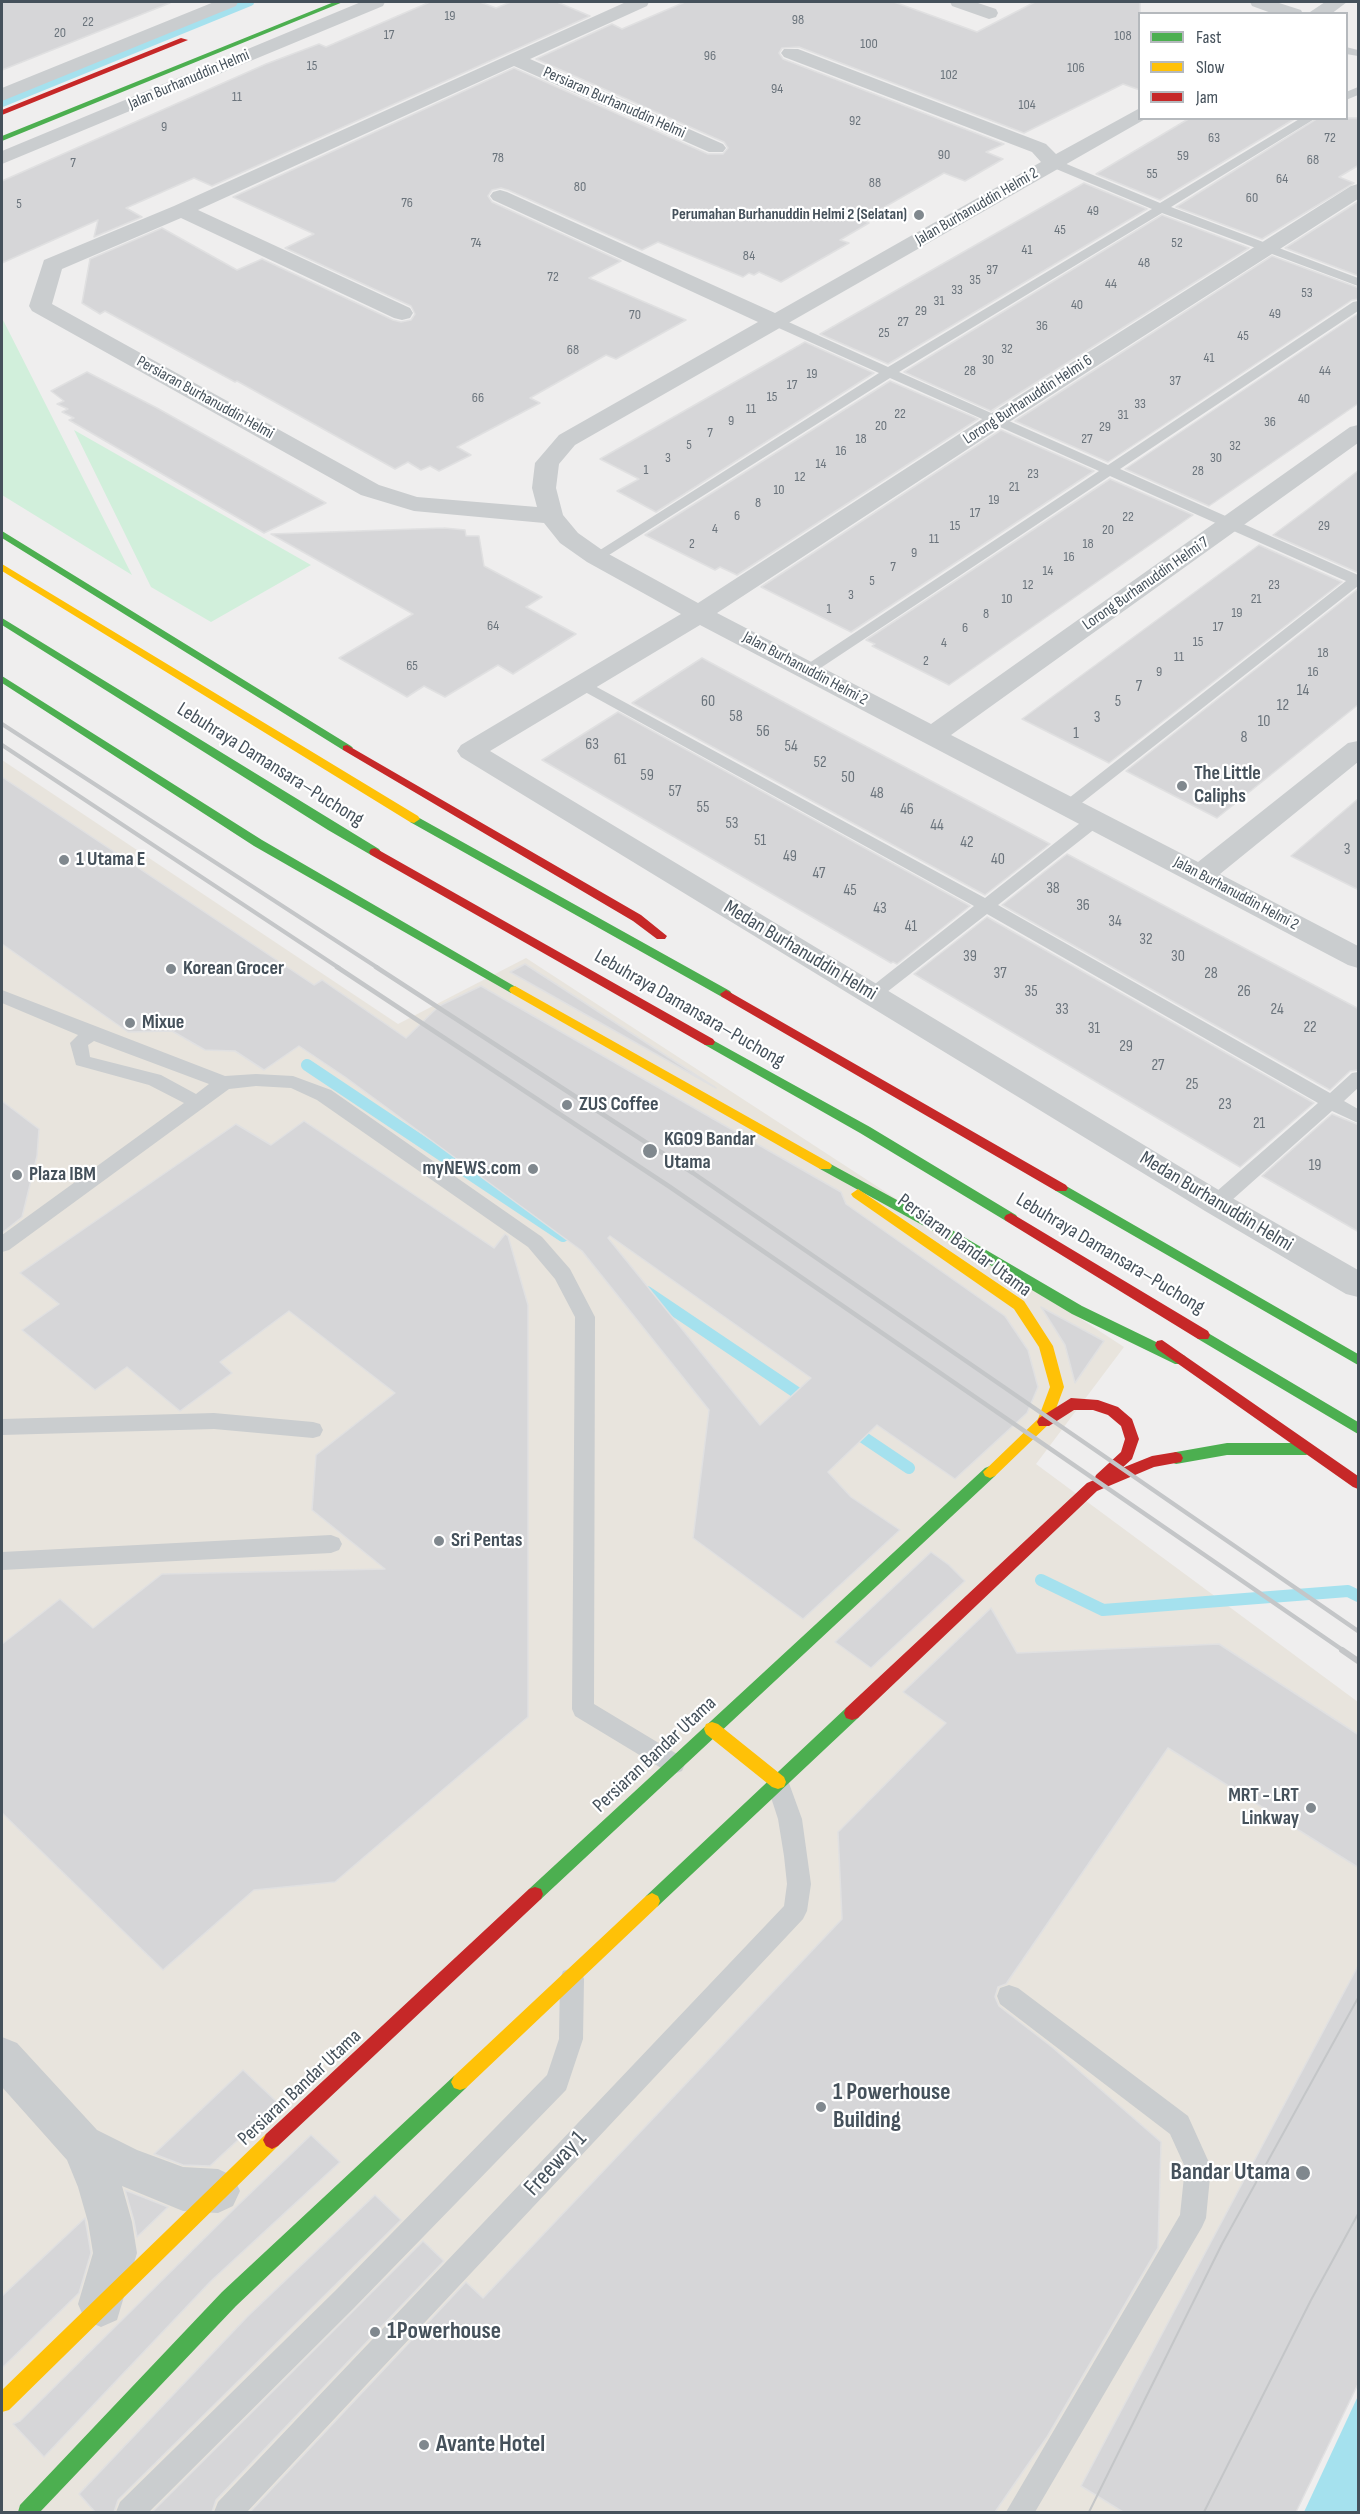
<!DOCTYPE html>
<html>
<head>
<meta charset="utf-8">
<style>
	body { margin:0 }
	#map { position:relative; width:1360px; height:2514px; overflow:hidden; background:#efeeee; font-family:"Sofia Sans Condensed",sans-serif }
	canvas { display:block }
	.frame { position:absolute; inset:0; border:3px solid #45515b; pointer-events:none }
	.legend { position:absolute; left:1138px; top:12px; width:210px; height:108px; box-sizing:border-box; background:#fff; border:2px solid #b5b9bd; margin:0; padding:8px 10px; list-style:none; font-size:18px; color:#45515b }
	.legend li { display:flex; align-items:center; gap:12px; height:30px }
	.legend b { width:30px; border:2px solid #b5b9bd }
</style>
</head>
<body>
<div id="map">
<canvas width="1360" height="2514"></canvas>
<div class="frame"></div>
<ul class="legend">
<li><b style="height:8px;background:#4caf50"></b>Fast</li>
<li><b style="height:8px;background:#ffc107"></b>Slow</li>
<li><b style="height:8px;background:#c62828"></b>Jam</li>
</ul>
</div>
<script>
const ctx = document.querySelector('canvas').getContext('2d');
ctx.lineJoin = 'round';
function fillPath(path, color) { ctx.fillStyle = color; ctx.fill(path, 'evenodd'); }
const shape = rows => new Path2D(rows.map(r => 'M' + r).join(''));
function trace(path, color, width, dash) { ctx.strokeStyle = color; ctx.lineWidth = width; ctx.lineCap = dash ? 'butt' : 'round'; ctx.setLineDash(dash || []); ctx.stroke(path); }
function drawText(font, color, halo, rows, align = 'center') {
  ctx.font = font + ' "Sofia Sans Condensed",sans-serif'; ctx.lineWidth = 4.5; ctx.setLineDash([]); ctx.textBaseline = 'middle'; ctx.strokeStyle = halo; ctx.fillStyle = color; for (const [text, x, y, turn = 0] of rows) {
    ctx.save(); ctx.translate(x, y); ctx.rotate((+turn || 0) * Math.PI / 180); ctx.textAlign = isNaN(turn) ? turn : align; if (halo) ctx.strokeText(text, 0, 0); ctx.fillText(text, 0, 0); ctx.restore();
  }
}
const commercial = shape([
	[2,760,398,1024,526,958,1124,1347,1036,1464,1358,1702,1358,2380,1293,2512,2,2512]
]);
const green = shape([
	[2,318,132,575,2,495],
	[74,430,311,565,211,622,151,587]
]);
const water = shape([
	[1358,2396,1358,2512,1304,2512]
]);
const streamFar1 = shape([
	[2,103,250,2]
]);
const stream = shape([
	[307,1065,563,1236],
	[647,1292,809,1401],
	[851,1429,909,1468],
	[1041,1580,1103,1610,1348,1591,1358,1596]
]);
const building = shape([
	[2,2,170,2,170,3,2,70,2,2],
	[430,2,480,2,496,8,511,2,557,2,590,16,212,186,194,178,126,208,142,217,94,237,98,220,2,263,2,181,266,64,319,44,326,47,430,2],
	[685,2,894,2,977,32,1035,2,1140,2,1140,90,1123,84,1024,133,799,47,782,48,779,53,783,59,1004,144,986,152,1003,159,965,181,944,173,862,220,869,223,840,240,849,243,781,282,759,272,754,275,749,273,743,277,658,242,642,250,508,190,501,188,492,190,488,196,492,202,621,261,589,278,686,320,616,359,606,355,530,398,540,403,457,447,471,455,439,471,430,466,421,470,408,462,395,469,237,381,235,382,105,311,100,314,82,303,90,259,162,228,237,270,262,259,393,320,401,322,411,320,415,314,411,306,285,248,314,234,233,197,514,68,708,154,723,154,728,148,724,142,536,59,612,24,622,29,685,2],
	[1190,118,1296,118,1160,200,1096,174,1190,118],
	[1318,118,1359,118,1359,165,1339,177,1354,183,1262,239,1176,207,1318,118],
	[1084,183,1147,209,888,364,820,334,1084,183],
	[1359,201,1359,276,1285,248,1359,201],
	[1162,215,1249,248,991,411,904,372,1162,215],
	[1272,256,1359,288,1359,299,1352,300,1108,462,1015,421,1272,256],
	[1359,313,1359,403,1209,506,1125,469,1359,313],
	[805,342,874,373,656,512,617,491,639,479,600,459,805,342],
	[87,372,157,408,326,503,264,533,69,420,74,418,62,412,68,409,57,404,64,401,51,391,87,372],
	[890,381,978,419,737,575,720,567,715,570,645,535,890,381],
	[1001,430,1094,471,851,632,761,587,1001,430],
	[1359,470,1359,573,1273,535,1308,509,1359,470],
	[1110,479,1193,515,949,685,872,646,875,644,866,640,1110,479],
	[444,528,465,530,466,536,479,536,484,566,542,597,526,607,576,634,513,674,498,665,445,697,424,686,407,697,339,658,413,614,271,534,444,528],
	[1259,545,1342,582,1109,763,1022,719,1259,545],
	[1359,588,1359,704,1217,818,1126,771,1359,588],
	[702,658,839,732,1050,844,985,895,632,703,702,658],
	[618,712,970,906,897,964,893,962,891,963,542,760,618,712],
	[2,777,314,985,322,980,406,1038,439,1006,481,986,841,1192,846,1204,1005,1316,1028,1350,1038,1387,1027,1413,955,1479,877,1425,828,1472,851,1497,900,1530,803,1619,693,1538,709,1410,582,1251,345,1077,299,1046,264,1070,235,1051,205,1050,172,1031,128,1032,2,944,2,777],
	[610,1236,811,1378,760,1425,608,1238,610,1236],
	[1359,798,1359,890,1291,856,1359,798],
	[1067,854,1359,1009,1359,1070,1350,1071,1330,1090,1002,905,1067,854],
	[987,917,1314,1103,1240,1167,914,974,987,917],
	[525,964,716,1088,510,972,525,964],
	[2,1101,39,1129,37,1156,22,1217,2,1233,2,1101],
	[1332,1114,1359,1125,1359,1232,1262,1176,1332,1114],
	[304,1121,494,1248,505,1234,508,1236,528,1305,528,1717,335,1882,254,1890,163,1970,2,1813,2,1644,60,1599,93,1628,162,1574,385,1569,312,1510,316,1455,395,1393,289,1311,220,1362,232,1373,180,1411,127,1367,95,1390,22,1330,59,1304,20,1273,236,1124,271,1145,304,1121],
	[1041,1307,1104,1341,1075,1383,1065,1345,1041,1307],
	[931,1552,949,1565,965,1581,871,1668,835,1642,931,1552],
	[991,1608,1017,1653,1219,1644,1359,1735,1359,1868,1168,1748,1006,1984,998,1987,995,1997,999,2006,1052,2047,1161,2142,1158,2248,1047,2437,995,2512,250,2512,466,2282,483,2298,842,1919,838,1832,946,1723,903,1692,991,1608],
	[1359,1964,1359,2382,1296,2512,1123,2512,1081,2486,1359,1964],
	[243,2070,278,2103,210,2166,183,2165,154,2154,243,2070],
	[311,2135,340,2162,211,2281,44,2457,13,2424,20,2421,235,2208,311,2135],
	[125,2190,168,2207,137,2237,134,2221,125,2190],
	[375,2195,401,2220,118,2500,114,2512,95,2512,79,2494,247,2317,375,2195],
	[85,2218,91,2253,79,2293,2,2368,2,2296,85,2218],
	[423,2241,444,2261,216,2500,212,2512,152,2512,423,2241]
]);
const lane = shape([
	[1346,47,1358,50,1358,56,1346,54,1346,47],
	[1358,87,1358,95,1346,100,1346,92,1358,87],
	[1301,118,1316,118,1171,207,1358,278,1358,286,1162,213,899,372,1108,465,1353,302,1358,301,1358,311,1120,469,1358,575,1358,586,1074,809,1068,810,1062,809,1060,805,1346,581,1110,476,813,673,803,673,800,670,803,667,1099,471,890,378,601,560,591,560,589,557,879,373,772,325,770,322,772,319,782,319,888,367,1152,209,1049,166,1049,160,1057,160,1160,203,1301,118],
	[582,679,985,898,1089,816,1101,816,1103,820,1101,824,998,905,1330,1093,1352,1073,1358,1072,1358,1088,1344,1101,1358,1109,1358,1123,1332,1111,1223,1208,1216,1210,1209,1208,1206,1203,1209,1198,1318,1103,987,914,878,999,866,999,863,995,866,991,974,906,576,687,574,684,576,681,582,679],
	[2,990,225,1076,256,1074,293,1076,331,1090,542,1237,570,1269,595,1317,594,1704,682,1757,685,1764,682,1771,674,1774,666,1771,575,1716,572,1709,575,1317,555,1279,528,1247,317,1100,291,1088,256,1086,229,1089,9,1250,2,1252,2,1235,184,1103,149,1085,76,1065,70,1043,78,1035,2,1003,2,990],
	[94,1041,209,1084,196,1094,161,1075,90,1057,88,1045,94,1041],
	[214,1413,313,1422,320,1424,323,1430,320,1436,313,1438,214,1429,2,1435,2,1419,214,1413],
	[331,1535,339,1538,342,1544,339,1550,331,1553,2,1570,2,1552,331,1535],
	[778,1772,786,1775,802,1819,811,1884,807,1911,803,1919,247,2512,214,2512,218,2502,784,1906,787,1884,784,1856,778,1819,766,1782,770,1775,778,1772],
	[572,1968,581,1971,584,1979,583,2039,566,2090,353,2309,149,2512,116,2512,120,2502,335,2291,547,2075,559,2039,560,1979,563,1971,572,1968],
	[1009,1985,1018,1988,1188,2116,1211,2167,1206,2218,1202,2227,1035,2512,1006,2512,1180,2215,1185,2167,1170,2134,1000,2004,997,1996,1000,1988,1009,1985]
]);
const street = shape([
	[214,2,238,2,236,6,2,101,2,88,214,2],
	[361,2,385,2,383,6,2,164,2,151,361,2],
	[626,2,649,2,647,6,530,59,723,144,726,148,723,152,709,152,514,66,198,210,410,308,413,313,410,318,402,320,394,318,181,218,62,269,52,304,379,485,417,497,537,507,532,488,535,463,559,435,758,322,493,200,490,196,493,192,500,190,507,192,775,313,1041,162,1032,152,784,57,781,53,784,49,798,49,1046,144,1056,154,1140,108,1140,118,1147,118,575,445,559,464,556,488,563,515,578,533,605,552,698,603,987,416,1351,186,1358,184,1358,199,1003,426,717,613,931,724,1350,427,1358,425,1358,443,951,735,1198,862,1348,743,1358,741,1358,762,1220,874,1358,946,1358,968,1348,965,700,625,490,751,1227,1195,1358,1270,1358,1297,1346,1294,1205,1211,461,757,457,751,461,745,681,614,587,562,560,543,544,523,414,511,361,495,32,311,29,306,44,260,174,206,626,2],
	[950,2,975,2,996,9,998,13,996,17,989,19,952,6,950,2],
	[1250,2,1276,2,1301,10,1303,14,1274,14,1252,6,1250,2],
	[1325,2,1347,2,1331,14,1307,14,1325,2],
	[2,2037,17,2043,97,2130,137,2150,183,2167,218,2169,233,2176,240,2191,233,2206,218,2213,183,2211,122,2186,132,2222,137,2253,117,2320,101,2327,85,2320,78,2304,93,2253,88,2222,78,2187,67,2160,2,2087,2,2037]
]);
const fast = shape([
	[334,2,343,2,2,141,2,136,334,2],
	[2,531,351,746,353,748,351,750,343,750,2,538,2,531],
	[2,618,379,849,381,852,379,855,371,855,328,830,2,625,2,618],
	[2,676,262,840,521,990,519,993,511,993,254,846,2,683,2,676],
	[414,815,730,991,732,994,726,998,722,997,410,822,410,816,414,815],
	[709,1038,870,1127,1016,1215,1018,1218,1016,1221,1006,1221,860,1133,705,1045,703,1042,705,1039,709,1038],
	[825,1161,945,1226,1082,1306,1185,1356,1187,1360,1185,1364,1175,1364,1072,1314,935,1232,820,1169,818,1166,825,1161],
	[1061,1183,1358,1354,1358,1365,1056,1191,1054,1188,1056,1185,1061,1183],
	[1203,1330,1358,1422,1358,1434,1198,1339,1196,1335,1198,1331,1203,1330],
	[1227,1443,1306,1443,1311,1445,1313,1449,1311,1453,1306,1455,1227,1455,1176,1464,1171,1462,1169,1458,1171,1454,1176,1452,1227,1443],
	[990,1466,995,1468,997,1472,995,1476,541,1899,535,1901,529,1899,527,1894,529,1889,985,1468,990,1466],
	[852,1706,858,1708,860,1713,858,1718,658,1906,652,1909,646,1906,644,1901,646,1896,846,1708,852,1706],
	[460,2074,466,2076,469,2082,466,2088,236,2306,40,2512,18,2512,20,2505,222,2292,454,2076,460,2074]
]);
const slow = shape([
	[2,564,418,816,420,819,414,823,410,822,2,571,2,564],
	[515,986,830,1163,832,1166,830,1169,820,1169,511,993,509,990,511,987,515,986],
	[858,1189,1024,1301,1053,1346,1064,1387,1051,1422,995,1476,990,1478,985,1476,983,1472,1038,1419,1050,1387,1039,1347,1014,1309,853,1197,851,1194,858,1189],
	[712,1722,718,1724,784,1777,786,1782,784,1787,778,1789,772,1787,706,1734,704,1729,706,1724,712,1722],
	[652,1893,658,1896,660,1901,658,1906,466,2088,460,2090,454,2088,451,2082,454,2076,646,1896,652,1893],
	[272,2131,278,2134,281,2140,278,2146,9,2410,2,2412,2,2390,266,2134,272,2131]
]);
const jam = shape([
	[181,38,188,40,2,115,2,110,181,38],
	[347,745,641,915,667,936,665,939,657,939,633,921,343,750,343,746,347,745],
	[375,848,713,1039,715,1042,713,1045,705,1045,371,855,369,852,371,849,375,848],
	[726,990,1066,1185,1068,1188,1066,1191,1056,1191,722,997,720,994,726,990],
	[1011,1213,1208,1331,1210,1335,1208,1339,1198,1339,1006,1221,1004,1218,1006,1215,1011,1213],
	[1162,1340,1358,1476,1358,1489,1353,1487,1157,1349,1155,1345,1157,1341,1162,1340],
	[1071,1398,1098,1400,1118,1407,1132,1419,1139,1439,1132,1459,1122,1468,1152,1456,1176,1452,1181,1454,1183,1458,1181,1462,1154,1467,1097,1491,858,1718,852,1720,846,1718,844,1713,846,1708,1087,1483,1094,1480,1096,1475,1121,1452,1125,1439,1121,1426,1108,1415,1093,1410,1074,1410,1049,1426,1039,1426,1037,1422,1039,1418,1071,1398],
	[535,1887,541,1889,543,1894,541,1899,278,2146,272,2149,266,2146,263,2140,266,2134,529,1889,535,1887]
]);
const tram = shape([
	[1089,2512,1222,2244,1358,1998],
	[1204,2512,1311,2300,1358,2214]
]);
const railFar2 = shape([
	[2,724,378,968],
	[2,745,339,968]
]);
const railFar1 = shape([
	[337,967,670,1187,1344,1651],
	[376,967,693,1173,1358,1631]
]);
const rail = shape([
	[1342,1650,1358,1661]
]);
const markers = [
	[919,215,6,"#80888e"],
	[1182,786,6,"#80888e"],
	[64,860,6,"#80888e"],
	[171,969,6,"#80888e"],
	[130,1023,6,"#80888e"],
	[567,1105,6,"#80888e"],
	[650,1151,8,"#80888e"],
	[533,1169,6,"#80888e"],
	[17,1175,6,"#80888e"],
	[439,1541,6,"#80888e"],
	[1311,1808,6,"#80888e"],
	[821,2107,6,"#80888e"],
	[1303,2173,8,"#80888e"],
	[375,2332,6,"#80888e"],
	[424,2445,6,"#80888e"]
];
const farNumbernames = [
	["19",450,16],
	["98",798,20],
	["22",88,22],
	["20",60,33],
	["17",389,35],
	["108",1123,36],
	["100",869,44],
	["96",710,56],
	["15",312,66],
	["106",1076,68],
	["102",949,75],
	["94",777,89],
	["11",237,97],
	["104",1027,105],
	["92",855,121],
	["9",164,127],
	["63",1214,138],
	["72",1330,138],
	["90",944,155],
	["59",1183,156],
	["78",498,158],
	["68",1313,160],
	["7",73,163],
	["55",1152,174],
	["64",1282,179],
	["88",875,183],
	["80",580,187],
	["60",1252,198],
	["76",407,203],
	["5",19,204],
	["49",1093,211],
	["45",1060,230],
	["74",476,243],
	["52",1177,243],
	["41",1027,250],
	["84",749,256],
	["48",1144,263],
	["37",992,270],
	["72",553,277],
	["35",975,280],
	["44",1111,284],
	["33",957,290],
	["53",1307,293],
	["31",939,301],
	["40",1077,305],
	["29",921,311],
	["49",1275,314],
	["70",635,315],
	["27",903,322],
	["36",1042,326],
	["25",884,333],
	["45",1243,336],
	["32",1007,349],
	["68",573,350],
	["41",1209,358],
	["30",988,360],
	["28",970,371],
	["44",1325,371],
	["19",812,374],
	["37",1175,381],
	["17",792,385],
	["15",772,397],
	["66",478,398],
	["40",1304,399],
	["33",1140,404],
	["11",751,409],
	["22",900,414],
	["31",1123,415],
	["9",731,421],
	["36",1270,422],
	["20",881,426],
	["29",1105,427],
	["7",710,433],
	["18",861,439],
	["27",1087,439],
	["5",689,445],
	["32",1235,446],
	["16",841,451],
	["3",668,458],
	["30",1216,458],
	["14",821,464],
	["1",646,470],
	["28",1198,471],
	["23",1033,474],
	["12",800,477],
	["21",1014,487],
	["10",779,490],
	["19",994,500],
	["8",758,503],
	["17",975,513],
	["6",737,516],
	["22",1128,517],
	["15",955,526],
	["29",1324,526],
	["4",715,529],
	["20",1108,530],
	["11",934,539],
	["2",692,544],
	["18",1088,544],
	["9",914,553],
	["16",1069,557],
	["7",893,567],
	["14",1048,571],
	["5",872,581],
	["12",1028,585],
	["23",1274,585],
	["3",851,595],
	["10",1007,599],
	["21",1256,599],
	["1",829,609],
	["19",1237,613],
	["8",986,614],
	["64",493,626],
	["17",1218,627],
	["6",965,628],
	["15",1198,642],
	["4",944,643],
	["18",1323,653],
	["11",1179,657],
	["2",926,661],
	["65",412,666],
	["9",1159,672],
	["16",1313,672]
];
const farStreetnames = [
	["Jalan Burhanuddin Helmi",189,80,-23],
	["Persiaran Burhanuddin Helmi",614,103,24],
	["Jalan Burhanuddin Helmi 2",977,207,-30],
	["Persiaran Burhanuddin Helmi",205,398,29],
	["Lorong Burhanuddin Helmi 6",1028,400,-33],
	["Lorong Burhanuddin Helmi 7",1146,584,-35],
	["Jalan Burhanuddin Helmi 2",805,669,28],
	["Jalan Burhanuddin Helmi 2",1236,894,28]
];
const farPoinames = [
	["Perumahan Burhanuddin Helmi 2 (Selatan)",907,215]
];
const numberNames = [
	["7",1139,687],
	["14",1303,691],
	["60",708,702],
	["5",1118,702],
	["12",1283,706],
	["58",736,717],
	["3",1097,718],
	["10",1264,722],
	["56",763,732],
	["1",1076,734],
	["8",1244,738],
	["63",592,745],
	["54",791,747],
	["61",620,760],
	["52",820,763],
	["59",647,776],
	["50",848,778],
	["57",675,792],
	["48",877,794],
	["55",703,808],
	["46",907,810],
	["53",732,824],
	["44",937,826],
	["51",760,841],
	["42",967,843],
	["3",1347,850],
	["49",790,857],
	["40",998,860],
	["47",819,874],
	["38",1053,889],
	["45",850,891],
	["36",1083,906],
	["43",880,909],
	["34",1115,922],
	["41",911,927],
	["32",1146,940],
	["39",970,957],
	["30",1178,957],
	["37",1000,974],
	["28",1211,974],
	["35",1031,992],
	["26",1244,992],
	["33",1062,1010],
	["24",1277,1010],
	["22",1310,1028],
	["31",1094,1029],
	["29",1126,1047],
	["27",1158,1066],
	["25",1192,1085],
	["23",1225,1105],
	["21",1259,1124],
	["19",1315,1166]
];
const streetNames = [
	["Lebuhraya Damansara–Puchong",270,765,32],
	["Medan Burhanuddin Helmi",800,951,31],
	["Lebuhraya Damansara–Puchong",689,1009,30],
	["Medan Burhanuddin Helmi",1216,1202,31],
	["Persiaran Bandar Utama",964,1246,36],
	["Lebuhraya Damansara–Puchong",1110,1254,31],
	["Persiaran Bandar Utama",655,1755,-43],
	["Persiaran Bandar Utama",300,2088,-43]
];
const poiNames = [
	["The Little",1194,774],
	["Caliphs",1194,797],
	["1 Utama E",76,860],
	["Korean Grocer",183,969],
	["Mixue",142,1023],
	["ZUS Coffee",579,1105],
	["KG09 Bandar",664,1140],
	["Utama",664,1163],
	["myNEWS.com",521,1169,"right"],
	["Plaza IBM",29,1175],
	["Sri Pentas",451,1541],
	["MRT - LRT",1299,1796,"right"],
	["Linkway",1299,1819,"right"]
];
const nearPoinames = [
	["1 Powerhouse",833,2093],
	["Building",833,2121],
	["Bandar Utama",1290,2173,"right"],
	["1Powerhouse",387,2332],
	["Avante Hotel",436,2445]
];
const nearStreetnames = [
	["Freeway 1",556,2164,-47]
];
fillPath(commercial, '#e8e4dd');
fillPath(green, '#d1efdb');
fillPath(water, '#a5e1ee');
trace(streamFar1, '#a5e1ee', 8);
trace(stream, '#a5e1ee', 12);
fillPath(building, '#d6d6d8');
trace(building, '#e0e0e1', 1.5);
fillPath(lane, '#cacdcf');
fillPath(street, '#cacdcf');
fillPath(fast, '#4caf50');
fillPath(slow, '#ffc107');
fillPath(jam, '#c62828');
trace(tram, '#c4c6c8', 2);
trace(railFar2, '#c4c6c8', 4);
trace(railFar1, '#c4c6c8', 4.5);
trace(rail, '#c4c6c8', 6);
for (const [x, y, r, color] of markers) { const dot = new Path2D(); dot.arc(x, y, r, 0, 2 * Math.PI); ctx.fillStyle = color; ctx.fill(dot); trace(dot, '#fff', 2); }
drawText('14px', '#6b747c', null, farNumbernames);
drawText('16px', '#45515b', '#fff', farStreetnames);
drawText('bold 16px', '#45515b', '#fff', farPoinames, 'right');
drawText('16px', '#6b747c', null, numberNames);
drawText('20px', '#45515b', '#fff', streetNames);
drawText('bold 20px', '#45515b', '#fff', poiNames, 'left');
drawText('bold 24px', '#45515b', '#fff', nearPoinames, 'left');
drawText('24px', '#45515b', '#fff', nearStreetnames);
</script>
</body>
</html>
